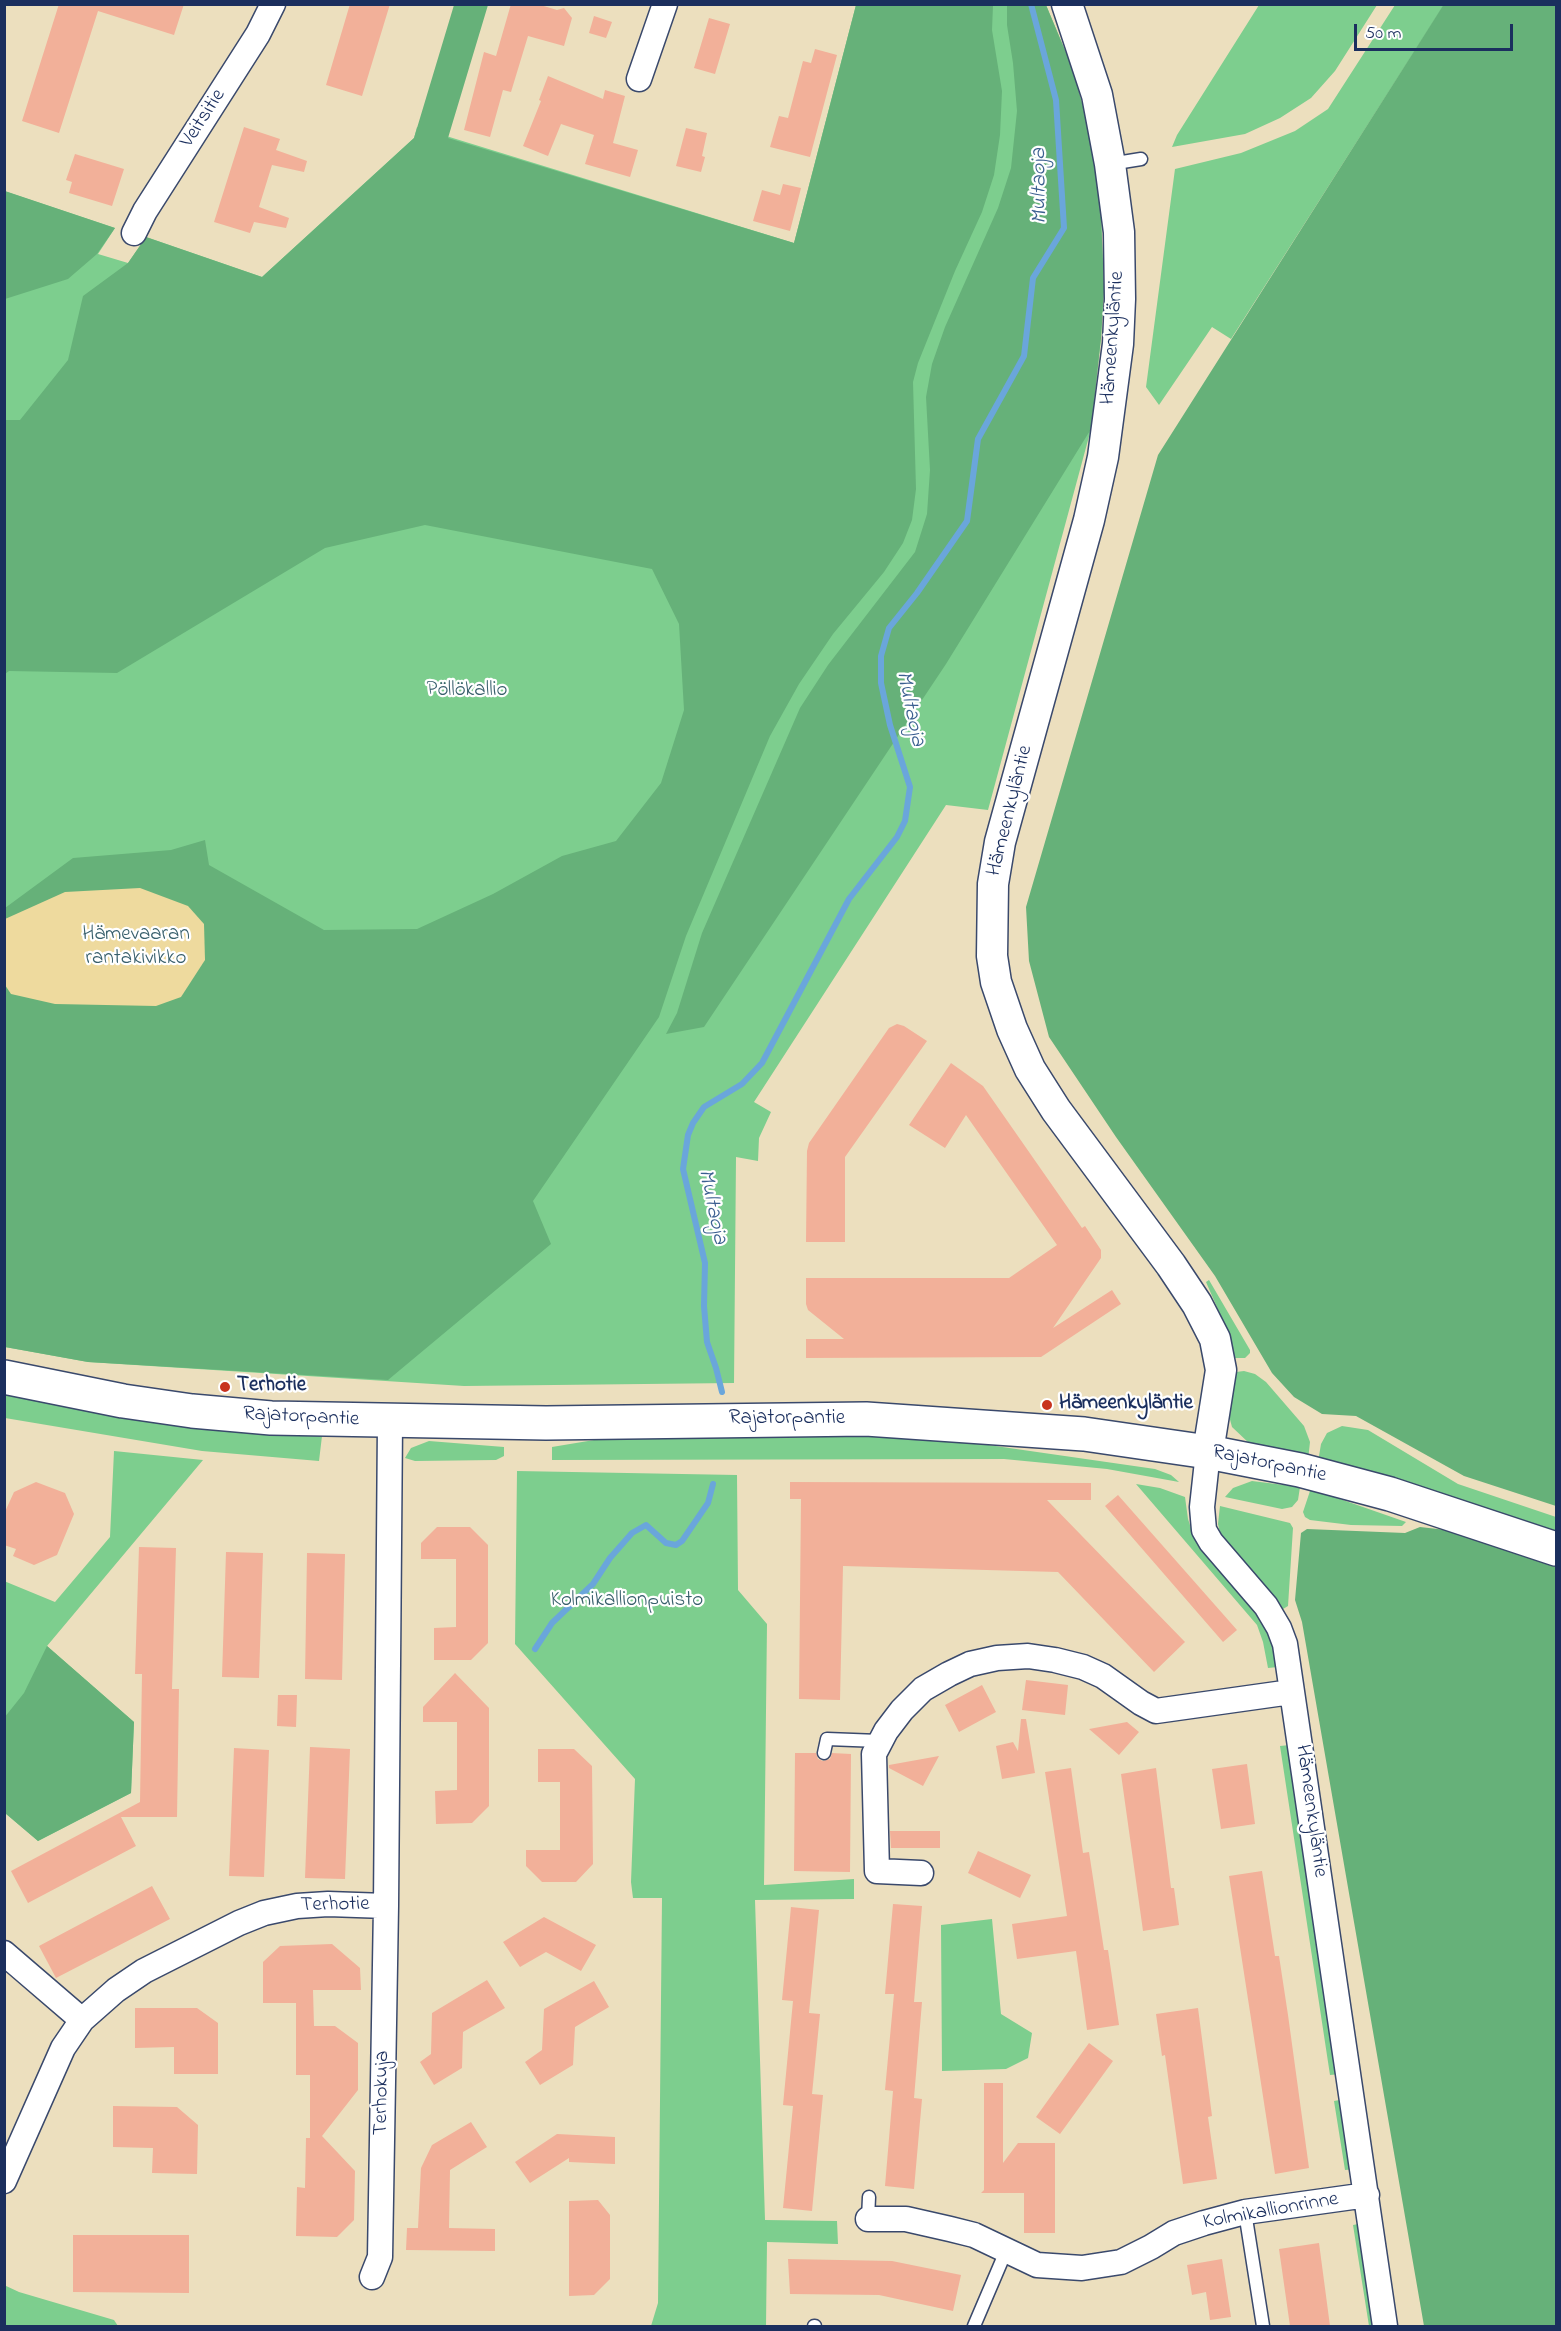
<!DOCTYPE html>
<html>
<head>
<meta charset="utf-8">
<style>
	body { margin:0 }
	#map { position:relative; width:1561px; height:2331px; overflow:hidden; background:#ecdfbe; font-family:"Indie Flower",sans-serif }
	canvas { display:block }
	.frame { position:absolute; inset:0; border:6px solid #1b2f5e; pointer-events:none }
	.scale { position:absolute; left:1354px; top:24px; width:159px; height:27px; box-sizing:border-box; border:3px solid #1b2f5e; border-top:0; padding-left:8px; font-size:18px; line-height:21px; white-space:nowrap; color:#1b2f5e; -webkit-text-stroke:4px #fff; paint-order:stroke }
</style>
</head>
<body>
<div id="map">
<canvas width="1561" height="2331"></canvas>
<div class="frame"></div>
<div class="scale">50 m</div>
</div>
<script>
const ctx = document.querySelector('canvas').getContext('2d');
ctx.lineJoin = 'round';
function fillPath(path, color) { ctx.fillStyle = color; ctx.fill(path, 'evenodd'); }
const shape = rows => new Path2D(rows.map(r => 'M' + r).join(''));
function trace(path, color, width, dash) { ctx.strokeStyle = color; ctx.lineWidth = width; ctx.lineCap = dash ? 'butt' : 'round'; ctx.setLineDash(dash || []); ctx.stroke(path); }
function drawText(font, color, halo, rows, align = 'center') {
  ctx.font = font + ' "Indie Flower",sans-serif'; ctx.lineWidth = 4.5; ctx.setLineDash([]); ctx.textBaseline = 'middle'; ctx.strokeStyle = halo; ctx.fillStyle = color; for (const [text, x, y, turn = 0] of rows) {
    ctx.save(); ctx.translate(x, y); ctx.rotate((+turn || 0) * Math.PI / 180); ctx.textAlign = isNaN(turn) ? turn : align; if (halo) ctx.strokeText(text, 0, 0); ctx.fillText(text, 0, 0); ctx.restore();
  }
}
const green = shape([
	[856,5,1046,5,1072,67,1092,140,1101,216,1104,289,1101,338,1091,429,988,810,946,805,754,1102,771,1112,759,1138,758,1161,736,1157,734,1383,464,1386,88,1362,5,1347,4,191,115,228,98,254,128,263,146,237,262,277,414,138,417,127,794,243],
	[1259,5,1377,5,1335,71,1311,98,1280,118,1245,134,1172,147,1177,135],
	[1395,5,1444,5,1231,339,1212,327,1159,405,1146,387,1175,169,1241,153,1295,131,1328,109],
	[1209,1280,1250,1350,1250,1353,1245,1358,1235,1358,1230,1356,1223,1321,1206,1282],
	[1244,1371,1255,1374,1266,1382,1304,1426,1310,1442,1308,1460,1250,1444,1232,1427,1228,1412,1230,1376,1236,1372],
	[4,1393,168,1420,322,1436,319,1461,202,1451,5,1418],
	[1342,1426,1368,1430,1458,1484,1556,1517,1556,1538,1318,1462,1321,1444,1327,1433],
	[630,1434,912,1434,1155,1469,1171,1475,1179,1482,1107,1469,1004,1459,552,1460,552,1447],
	[429,1441,504,1447,504,1456,496,1460,415,1461,405,1458,411,1448],
	[114,1451,203,1460,47,1646,134,1722,131,1793,38,1841,5,1813,4,1581,55,1602,110,1537],
	[517,1471,737,1475,738,1590,767,1624,764,1885,854,1879,854,1899,755,1900,765,2220,837,2221,838,2244,767,2242,766,2326,651,2326,658,2303,662,1898,633,1898,631,1882,635,1779,515,1644],
	[1252,1481,1300,1487,1298,1500,1292,1507,1282,1509,1225,1497,1233,1488],
	[1136,1484,1160,1488,1185,1497,1188,1519,1193,1534,1257,1610,1274,1640,1278,1667,1268,1668,1263,1642,1257,1625],
	[1310,1491,1317,1491,1406,1522,1402,1526,1351,1525,1310,1520,1305,1517,1303,1512],
	[1220,1506,1290,1523,1293,1528,1288,1606,1283,1609,1221,1537,1218,1524],
	[1290,1745,1341,2074,1330,2075,1280,1746],
	[992,1919,1001,2014,1032,2033,1028,2058,1006,2069,942,2071,941,1925],
	[1345,2099,1356,2169,1345,2170,1334,2101],
	[1364,2223,1379,2326,1369,2326,1353,2225],
	[4,2285,19,2292,114,2320,118,2326,5,2326]
]);
const forest = shape([
	[1444,4,1556,5,1556,1506,1464,1476,1356,1416,1322,1414,1294,1397,1272,1373,1215,1276,1116,1137,1049,1037,1029,961,1026,907,1158,455],
	[454,5,488,5,448,138,794,243,856,5,993,5,992,30,1002,91,1000,135,994,175,982,212,955,271,918,363,913,382,916,489,912,520,903,543,884,572,833,634,799,684,770,736,686,936,659,1017,533,1201,551,1244,388,1380,88,1362,5,1347,5,908,73,858,171,850,205,840,209,865,324,930,417,929,493,894,562,856,616,841,661,783,684,710,679,624,652,569,425,525,325,548,117,673,9,671,5,674,5,420,20,420,68,360,83,296,128,263,146,237,262,277,414,138],
	[1007,5,1046,5,1072,67,1092,140,1101,216,1104,289,1101,338,1091,429,946,664,704,1027,666,1034,677,1013,702,933,800,708,828,665,915,552,927,514,930,470,926,397,932,364,945,327,998,208,1011,168,1017,111,1013,63,1007,25],
	[5,191,115,228,97,254,68,279,5,299],
	[1420,1527,1464,1532,1556,1567,1556,2326,1424,2326,1302,1622,1295,1600,1301,1533,1307,1529,1405,1533],
	[47,1646,134,1722,131,1793,38,1841,5,1813,4,1718,24,1693]
]);
const sand = shape([
	[140,888,188,906,204,924,205,960,181,997,156,1006,55,1004,11,994,5,985,5,919,65,892]
]);
const stream = shape([
	[722,1392,716,1368,707,1342,704,1306,705,1263,683,1169,688,1135,693,1123,704,1107,742,1084,762,1063,849,899,897,837,905,821,910,787,890,725,881,683,881,656,889,628,917,593,967,521,978,439,1024,356,1033,278,1064,228,1056,100,1031,4],
	[535,1649,552,1623,593,1584,610,1558,632,1533,646,1525,666,1543,676,1545,682,1541,708,1503,713,1484]
]);
const building = shape([
	[59,4,184,4,174,35,98,11,59,133,22,121],
	[350,4,390,4,362,96,326,85],
	[511,4,537,4,557,10,564,8,572,18,564,46,528,36,511,92,503,90,490,137,464,130,484,52,496,56],
	[594,16,612,22,606,38,589,33],
	[709,18,730,24,715,74,694,68],
	[815,49,837,55,810,157,770,147,779,116,788,118,803,61,811,63],
	[548,76,603,99,605,90,625,96,613,143,638,150,630,177,585,164,594,135,561,124,548,156,523,146,541,101,539,100],
	[244,127,280,139,276,150,307,161,304,172,272,165,259,207,289,218,286,228,254,222,250,233,214,222],
	[686,128,707,133,702,156,705,157,701,172,676,166],
	[75,154,124,169,112,206,69,193,72,182,66,180],
	[783,184,801,188,790,231,753,221,762,190,780,195],
	[897,1024,904,1026,927,1041,845,1157,845,1242,806,1242,807,1151,809,1143,889,1028],
	[951,1063,983,1086,1082,1228,1085,1226,1101,1250,1101,1258,1053,1328,1112,1290,1121,1304,1041,1357,806,1358,806,1339,844,1339,808,1310,806,1304,806,1278,1009,1278,1057,1245,966,1115,945,1148,909,1125],
	[36,1482,65,1493,74,1514,57,1555,34,1565,13,1556,16,1549,4,1545,4,1514,14,1492],
	[790,1482,1091,1483,1091,1500,1047,1500,1185,1642,1154,1672,1058,1572,843,1566,840,1700,799,1699,801,1499,790,1499],
	[1118,1495,1237,1630,1223,1642,1105,1506],
	[437,1527,470,1527,488,1545,488,1643,471,1660,434,1660,434,1628,456,1627,456,1559,421,1559,421,1543],
	[139,1547,176,1548,172,1689,179,1689,177,1817,121,1817,136,1846,28,1903,11,1871,140,1802,142,1674,135,1674],
	[226,1552,263,1553,259,1678,222,1677],
	[307,1553,345,1554,342,1680,305,1679],
	[455,1673,489,1708,489,1806,472,1823,436,1824,435,1791,457,1790,457,1722,423,1722,423,1707],
	[1026,1680,1068,1685,1065,1715,1022,1710],
	[982,1685,996,1712,959,1732,945,1705],
	[278,1695,297,1695,296,1727,277,1726],
	[1021,1719,1026,1719,1035,1773,1002,1779,996,1746,1013,1742,1018,1751],
	[1127,1722,1139,1732,1119,1755,1089,1729],
	[310,1747,350,1749,345,1879,305,1878],
	[234,1748,269,1750,264,1877,229,1876],
	[538,1749,574,1749,592,1766,593,1864,576,1882,542,1882,526,1866,526,1850,560,1850,560,1782,538,1782],
	[795,1753,816,1753,818,1759,823,1761,830,1759,832,1753,851,1754,850,1872,794,1871],
	[939,1756,923,1786,889,1768,889,1765],
	[1247,1764,1255,1824,1221,1829,1212,1769],
	[1071,1768,1083,1853,1089,1852,1104,1950,1108,1950,1119,2025,1087,2030,1076,1951,1017,1959,1012,1924,1067,1916,1045,1772],
	[1156,1768,1171,1888,1174,1888,1179,1925,1143,1931,1121,1774],
	[890,1831,940,1831,940,1848,891,1848],
	[978,1851,1031,1875,1020,1898,968,1873],
	[1262,1871,1275,1956,1279,1956,1288,2015,1309,2168,1275,2174,1229,1876],
	[152,1886,170,1919,56,1978,39,1946],
	[893,1904,922,1906,914,2002,922,2002,914,2098,922,2099,914,2189,885,2186,893,2091,885,2090,894,1994,885,1994],
	[791,1907,819,1910,809,2013,820,2014,812,2094,823,2095,812,2211,783,2208,793,2106,783,2105,793,2001,782,2000],
	[544,1917,596,1945,581,1971,546,1952,520,1967,503,1942],
	[332,1944,360,1968,361,1990,313,1990,314,2026,335,2026,358,2043,358,2090,322,2136,355,2171,354,2220,337,2237,296,2236,297,2187,305,2188,306,2138,310,2138,310,2075,296,2075,296,2003,263,2003,263,1962,280,1946],
	[487,1980,505,2008,463,2032,462,2068,434,2085,420,2062,431,2054,432,2013],
	[594,1981,609,2007,575,2027,573,2065,540,2085,525,2062,542,2050,544,2009],
	[135,2008,197,2008,218,2023,218,2074,174,2074,174,2047,135,2048],
	[1198,2008,1212,2116,1208,2117,1217,2179,1183,2184,1165,2055,1162,2056,1156,2014],
	[1089,2043,1113,2061,1060,2134,1036,2117],
	[984,2083,1003,2083,1003,2163,1018,2143,1055,2143,1055,2233,1024,2233,1024,2193,981,2193,984,2190],
	[113,2106,177,2107,198,2125,197,2174,152,2173,153,2148,113,2147],
	[471,2122,487,2147,450,2170,449,2228,495,2229,495,2251,406,2250,407,2228,418,2228,421,2168,432,2145],
	[557,2134,615,2137,615,2164,569,2162,569,2158,530,2183,515,2162],
	[598,2200,610,2215,610,2279,594,2295,569,2296,569,2201],
	[73,2235,189,2235,189,2293,73,2292],
	[1319,2243,1330,2326,1290,2326,1279,2249],
	[788,2259,892,2261,961,2275,953,2311,879,2295,790,2294],
	[1222,2259,1231,2317,1210,2320,1206,2292,1192,2295,1187,2265]
]);
const service = shape([
	[1110,164,1141,159],
	[824,1753,827,1739,879,1741],
	[1245,2212,1263,2326],
	[868,2219,869,2197],
	[814,2326,815,2326],
	[974,2326,1006,2251]
]);
const minor = shape([
	[639,79,665,4],
	[134,233,145,211,258,34,273,4],
	[1208,1452,1202,1507,1204,1530,1211,1542,1266,1606,1279,1628,1285,1644,1385,2326],
	[921,1873,877,1871,874,1754,886,1731,902,1710,923,1689,949,1674,970,1664,997,1658,1028,1656,1055,1660,1083,1667,1103,1676,1141,1703,1156,1711,1291,1692],
	[4,1953,82,2020],
	[4,2181,63,2048,82,2020,116,1990,144,1971,239,1923,264,1913,297,1906,328,1904,386,1906,390,1422],
	[868,2219,906,2219,950,2229,974,2235,1037,2265,1082,2268,1121,2262,1151,2247,1174,2233,1204,2223,1245,2212,1367,2195],
	[372,2277,380,2257,386,1906]
]);
const tertiary = shape([
	[1067,4,1097,95,1110,164,1119,232,1120,299,1118,344,1103,457,1089,520,1000,842,993,884,992,956,996,982,1012,1029,1030,1069,1056,1110,1171,1265,1197,1304,1215,1339,1221,1370,1208,1452]
]);
const primary = shape([
	[4,1377,123,1401,192,1411,271,1418,546,1423,866,1419,1084,1434,1208,1452,1300,1470,1390,1494,1556,1549]
]);
const markers = [
	[225,1387,6,"#c8321e"],
	[1047,1405,6,"#c8321e"]
];
const streetNames = [
	["Veitsitie",204,119,-57],
	["Hämeenkyläntie",1114,338,-86],
	["Hämeenkyläntie",1011,811,-76],
	["Rajatorpantie",301,1418,3],
	["Rajatorpantie",787,1420],
	["Rajatorpantie",1269,1465,12],
	["Hämeenkyläntie",1310,1811,82],
	["Terhotie",335,1906,-1],
	["Terhokuja",383,2093,-89],
	["Kolmikallionrinne",1271,2212,-10]
];
const parkNames = [
	["Pöllökallio",467,692],
	["Hämevaaran",136,936],
	["rantakivikko",136,960],
	["Kolmikallionpuisto",627,1602]
];
const poiNames = [
	["Terhotie",237,1387],
	["Hämeenkyläntie",1059,1405]
];
const waterNames = [
	["Multaoja",1041,186,-91],
	["Multaoja",909,709,78],
	["Multaoja",711,1207,78]
];
fillPath(green, '#7dce8e');
fillPath(forest, '#66b179');
fillPath(sand, '#eeda9e');
trace(stream, '#6aa6db', 6);
fillPath(building, '#f2b099');
trace(service, '#3a496c', 15);
trace(minor, '#3a496c', 27);
trace(tertiary, '#3a496c', 33);
trace(primary, '#3a496c', 36);
trace(service, '#fff', 12);
trace(minor, '#fff', 24);
trace(tertiary, '#fff', 30);
trace(primary, '#fff', 33);
for (const [x, y, r, color] of markers) { const dot = new Path2D(); dot.arc(x, y, r, 0, 2 * Math.PI); ctx.fillStyle = color; ctx.fill(dot); trace(dot, '#fff', 2); }
drawText('21px', '#1b2f5e', '#fff', streetNames);
drawText('21px', '#385f6c', '#fff', parkNames);
drawText('bold 21px', '#1b2f5e', '#fff', poiNames, 'left');
drawText('italic 22px', '#3b5f90', '#fff', waterNames);
</script>
</body>
</html>
